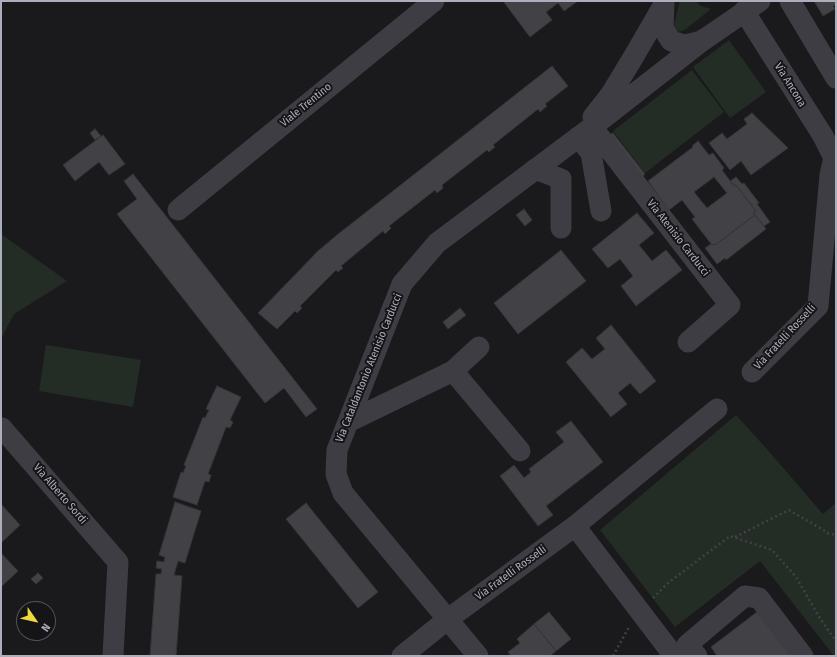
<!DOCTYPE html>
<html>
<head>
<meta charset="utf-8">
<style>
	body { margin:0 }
	#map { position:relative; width:837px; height:657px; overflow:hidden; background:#1a1a1c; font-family:"Fira Sans Condensed",sans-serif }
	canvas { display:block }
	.frame { position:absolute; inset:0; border:2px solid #adaebb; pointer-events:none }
	.north { position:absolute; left:16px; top:601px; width:40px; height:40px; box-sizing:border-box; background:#151517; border:1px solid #525259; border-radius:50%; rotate:124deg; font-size:11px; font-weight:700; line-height:16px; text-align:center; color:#adaebb }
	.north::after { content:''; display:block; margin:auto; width:14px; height:18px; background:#f1d83d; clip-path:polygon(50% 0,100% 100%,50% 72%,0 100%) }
</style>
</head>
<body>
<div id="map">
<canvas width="837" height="657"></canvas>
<div class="frame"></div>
<div class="north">N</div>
</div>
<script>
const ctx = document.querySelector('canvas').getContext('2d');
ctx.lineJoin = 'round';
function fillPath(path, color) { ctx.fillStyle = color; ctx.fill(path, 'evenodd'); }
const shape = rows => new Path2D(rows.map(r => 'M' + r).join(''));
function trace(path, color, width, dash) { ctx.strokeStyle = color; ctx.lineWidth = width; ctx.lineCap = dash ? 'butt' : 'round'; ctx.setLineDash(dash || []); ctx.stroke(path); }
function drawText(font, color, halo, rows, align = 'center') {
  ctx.font = font + ' "Fira Sans Condensed",sans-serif'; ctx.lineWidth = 4; ctx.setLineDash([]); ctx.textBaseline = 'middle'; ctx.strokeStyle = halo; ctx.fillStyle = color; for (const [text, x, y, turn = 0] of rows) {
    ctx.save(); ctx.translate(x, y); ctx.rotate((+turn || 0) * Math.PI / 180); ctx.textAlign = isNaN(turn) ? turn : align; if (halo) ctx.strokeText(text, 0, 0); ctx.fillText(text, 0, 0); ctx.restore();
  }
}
const green = shape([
	[680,1,695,1,701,6,711,9,686,29,679,32,675,29,674,24],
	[729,40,766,92,730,118,693,67],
	[692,70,724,112,645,173,613,131],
	[1,234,67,281,14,314,1,339],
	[46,345,141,360,133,407,39,391],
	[736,415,766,448,823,514,836,503,836,656,834,656,760,561,675,627,600,530]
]);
const building = shape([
	[503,1,578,1,564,11,558,3,546,12,552,20,530,37,503,1],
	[814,1,836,1,836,5,833,6,835,9,823,16,814,1],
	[552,66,568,86,545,104,547,106,540,112,538,109,493,145,495,147,489,152,487,150,442,185,443,188,437,193,435,190,389,226,391,228,385,234,383,231,341,266,343,268,338,272,336,270,300,306,302,308,297,313,295,311,277,329,258,313,318,251,337,235,552,66],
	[752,113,788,148,751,175,741,161,730,170,709,143,722,133,727,139,747,124,744,119,752,113],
	[95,129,101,136,95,140,90,133,95,129],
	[613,133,645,174,640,178,609,135,613,133],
	[103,135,125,164,109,175,99,162,75,181,63,165,103,135],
	[698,141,709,155,713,153,724,168,722,170,734,186,736,185,756,211,753,213,755,215,715,245,714,244,712,245,692,219,695,217,682,200,669,210,648,181,693,147,692,146,698,141],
	[714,177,727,193,707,208,694,192,714,177],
	[133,174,317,409,306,417,284,388,265,403,117,214,137,199,124,181,133,174],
	[736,177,742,184,744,183,759,203,757,204,770,222,764,226,753,213,756,211,736,185,734,186,730,181,736,177],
	[524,209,532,220,525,226,516,215,524,209],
	[637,213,654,233,639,245,652,261,666,250,682,270,636,306,621,286,633,276,620,259,608,268,592,249,637,213],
	[755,215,766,229,726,260,725,258,717,264,705,248,711,244,712,245,714,244,715,245,755,215],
	[561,250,586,281,518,334,494,303,561,250],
	[460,308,466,315,448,329,443,322,460,308],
	[611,325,656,381,640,394,630,383,618,393,627,404,611,417,566,362,582,348,592,359,605,349,596,338,611,325],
	[217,386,241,397,230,420,233,422,230,428,226,427,208,474,211,475,209,482,205,481,197,505,173,497,181,472,183,473,186,466,184,465,203,417,205,418,209,410,206,409,217,386],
	[571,421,603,462,546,506,553,515,538,526,500,476,514,465,524,478,531,472,529,469,564,442,556,432,571,421],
	[175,502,201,511,185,563,178,561,174,575,182,576,176,656,150,656,156,574,161,574,162,569,156,568,157,561,164,562,165,557,159,555,175,502],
	[306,503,378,592,358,608,286,519,306,503],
	[1,504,20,525,1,543,1,504],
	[1,553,18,571,1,587,1,553],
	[38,573,43,578,36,584,31,579,38,573],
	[549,612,571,639,556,651,534,624,549,612],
	[757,612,791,656,717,656,711,647,757,612],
	[534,624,556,651,550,656,511,656,508,652,520,643,517,639,534,624]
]);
const path = shape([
	[735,537,789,510,825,531,827,533,836,535],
	[653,598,668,583,730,536,772,550,796,577,821,620,836,641],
	[613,656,629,627]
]);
const minor = shape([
	[790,1,836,78],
	[664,3,663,28,671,41,685,45,702,41,704,39],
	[744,11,823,136,834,158,836,157],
	[593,117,611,94,634,56,663,6],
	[592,127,730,305,688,342],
	[578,137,591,153,601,211],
	[535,169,561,179,561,228],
	[178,210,434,1],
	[453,371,520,451],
	[752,372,818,306,830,175,834,158],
	[348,422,453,371,479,347],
	[1,428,2,428,118,562,113,656],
	[575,526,674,656],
	[402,656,448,619,575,526,717,409],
	[478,656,343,493,336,474,337,450,402,284,437,243,592,127,702,41,760,1],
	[697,656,687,645,745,596,759,598,803,656]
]);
const streetNames = [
	["Via Ancona",790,85,58],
	["Viale Trentino",306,105,-39],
	["Via Atenisio Carducci",678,238,52],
	["Via Fratelli Rosselli",785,337,-47],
	["Via Cataldantonio Atenisio Carducci",369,368,-68],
	["Via Alberto Sordi",60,494,49],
	["Via Fratelli Rosselli",511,573,-36]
];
fillPath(green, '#242c26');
fillPath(building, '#424246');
trace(building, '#353438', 1);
trace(path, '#414148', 2.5, [2, 3]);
trace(minor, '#3d3d43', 21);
drawText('11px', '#adaebb', '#151517', streetNames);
</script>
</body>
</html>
